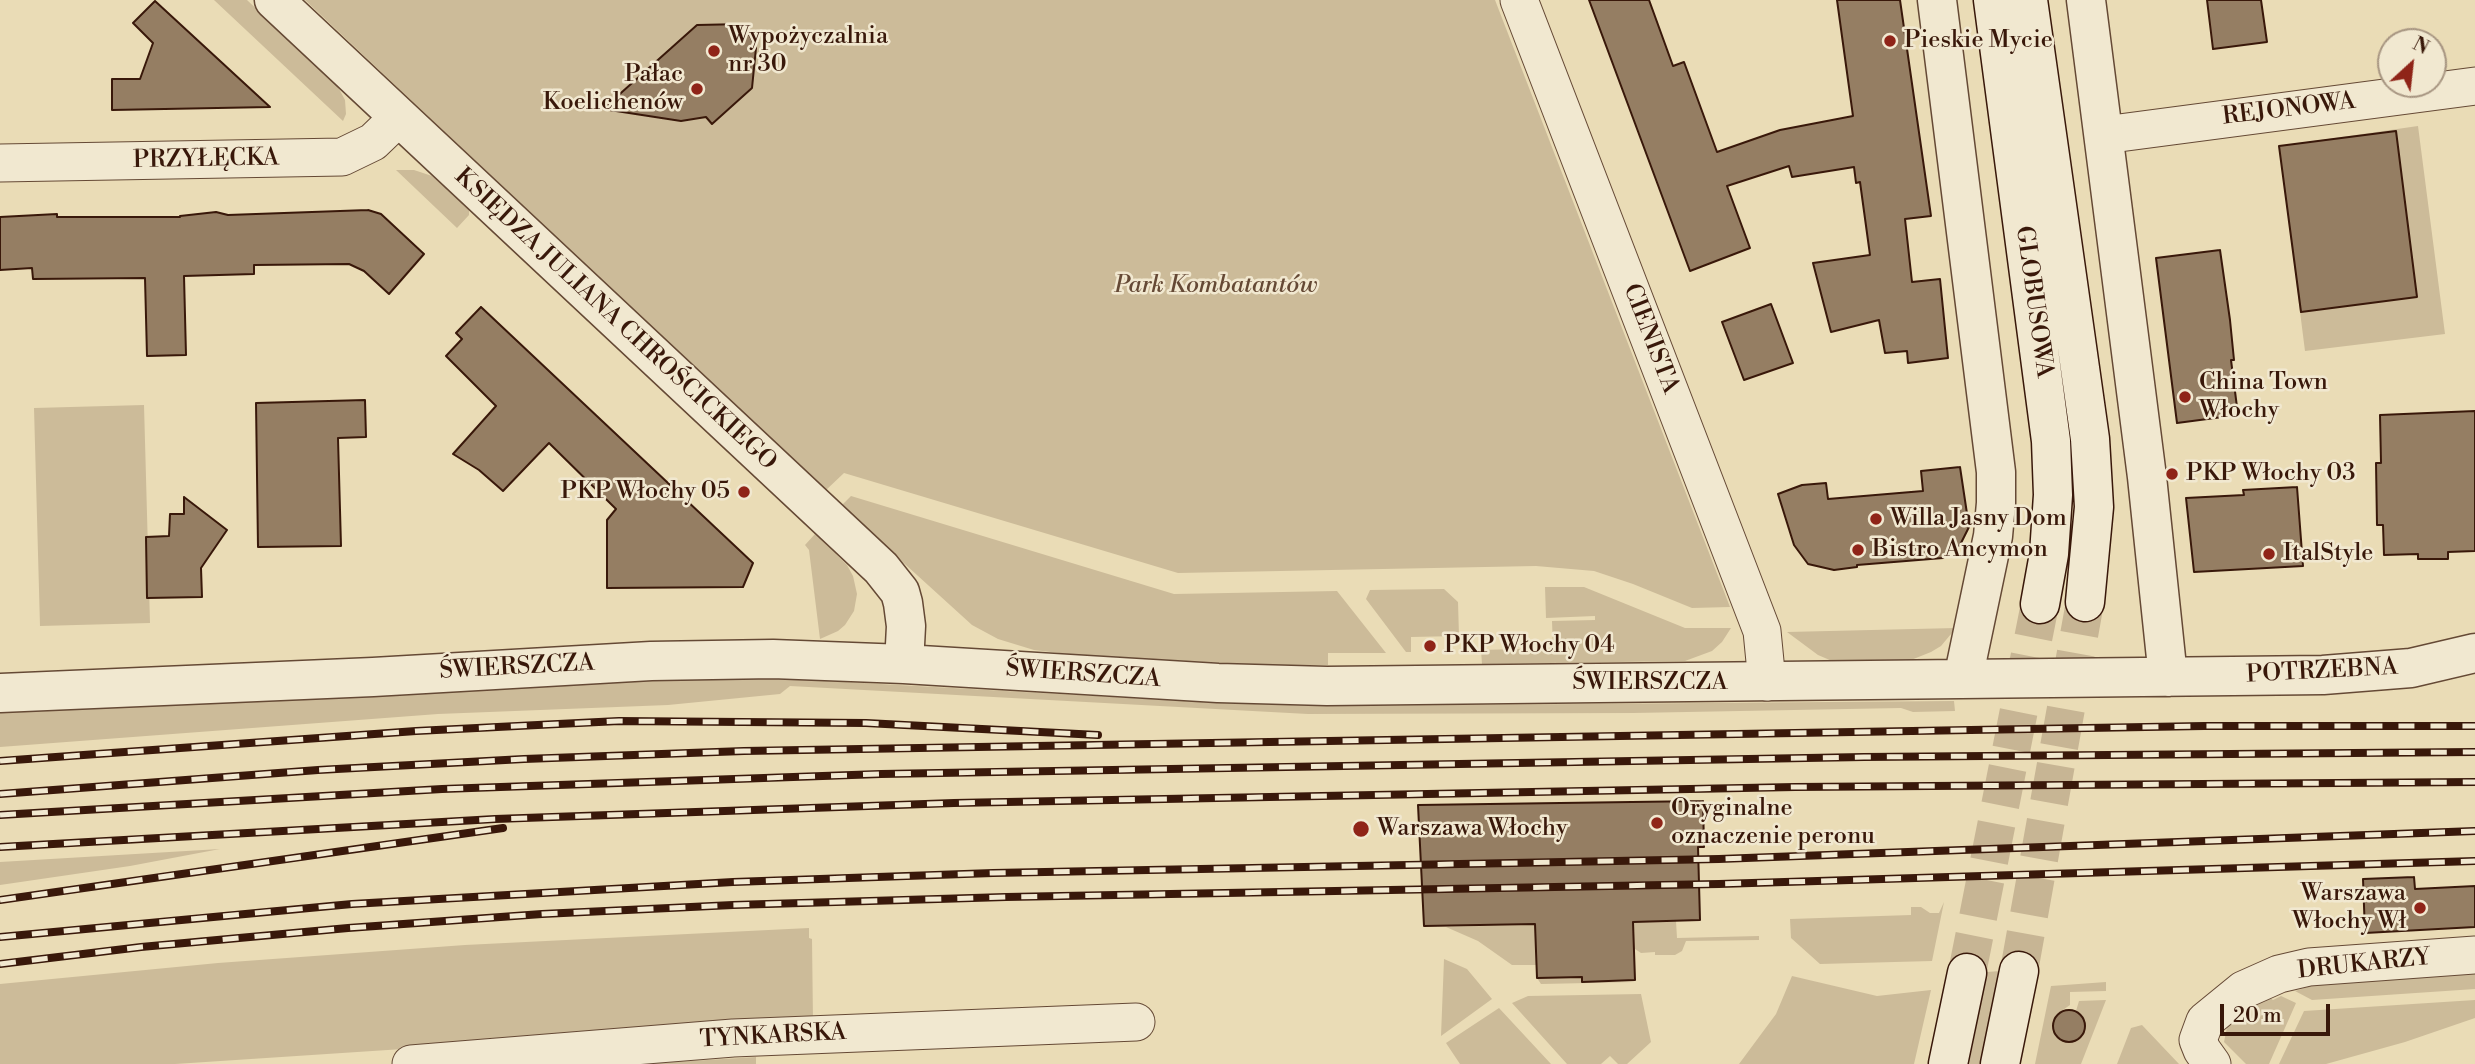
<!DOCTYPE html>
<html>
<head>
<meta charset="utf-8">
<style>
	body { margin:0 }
	#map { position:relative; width:2475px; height:1064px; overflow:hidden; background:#eadcb6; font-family:"Libre Bodoni",serif }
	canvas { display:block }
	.north { position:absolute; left:2377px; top:28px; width:70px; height:70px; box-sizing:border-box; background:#f1e8d0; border:2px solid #a79581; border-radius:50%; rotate:27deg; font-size:19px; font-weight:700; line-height:28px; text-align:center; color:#39180a }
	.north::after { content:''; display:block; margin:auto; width:24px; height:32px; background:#8f2418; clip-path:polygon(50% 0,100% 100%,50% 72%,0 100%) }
	.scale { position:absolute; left:2220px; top:1004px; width:110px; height:32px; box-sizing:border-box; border:4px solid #39180a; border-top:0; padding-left:9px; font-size:21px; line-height:24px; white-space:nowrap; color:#39180a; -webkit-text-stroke:5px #f1e8d0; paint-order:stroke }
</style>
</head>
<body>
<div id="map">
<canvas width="2475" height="1064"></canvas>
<div class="north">N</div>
<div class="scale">20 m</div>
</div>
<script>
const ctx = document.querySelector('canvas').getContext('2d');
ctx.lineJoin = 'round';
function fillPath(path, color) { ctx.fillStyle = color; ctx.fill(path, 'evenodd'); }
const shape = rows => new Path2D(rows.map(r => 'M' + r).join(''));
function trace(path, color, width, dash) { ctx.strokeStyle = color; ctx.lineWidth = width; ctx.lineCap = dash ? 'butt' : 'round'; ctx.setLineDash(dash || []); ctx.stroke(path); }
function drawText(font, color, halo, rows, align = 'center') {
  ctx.font = font + ' "Libre Bodoni",serif'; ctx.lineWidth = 5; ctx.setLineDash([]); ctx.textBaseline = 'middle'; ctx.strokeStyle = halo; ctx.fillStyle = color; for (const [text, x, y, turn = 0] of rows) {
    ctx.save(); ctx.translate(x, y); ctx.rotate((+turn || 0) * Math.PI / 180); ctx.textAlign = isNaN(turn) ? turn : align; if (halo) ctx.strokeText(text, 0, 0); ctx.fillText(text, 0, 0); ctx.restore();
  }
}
const green = shape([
	[214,0,247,0,337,85,345,100,346,114,343,121],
	[305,0,1495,0,1730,607,1692,608,1633,584,1594,571,1536,566,1178,573,844,473,825,491],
	[2418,126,2445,334,2305,351,2279,146],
	[396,170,414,170,432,176,469,209,469,215,457,228],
	[144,405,150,623,40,626,34,408],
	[851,496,1174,594,1337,591,1386,653,1328,653,1328,665,1277,666,1076,655,1034,650,998,639,972,625,841,506],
	[815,534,847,565,853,576,857,594,854,611,845,625,838,631,820,639,809,550,805,545],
	[1545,587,1584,587,1685,628,1731,628,1722,642,1712,651,1685,661,1482,664,1481,650,1553,648,1552,621,1595,620,1595,616,1546,618],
	[1444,589,1458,602,1459,636,1411,637,1411,652,1406,652,1366,599,1370,590],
	[1956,628,1941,646,1931,652,1911,660,1892,661,1832,661,1818,655,1787,632],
	[667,678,792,679,1220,703,1327,706,1954,701,1955,711,1913,712,1901,708,1633,713,1308,714,790,686,780,694,668,705,438,714,0,747,0,710],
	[220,849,130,866,0,885,0,862],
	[1944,902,1932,961,1820,964,1791,938,1790,919,1911,915,1911,907,1921,907,1930,913,1939,913],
	[1676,921,1677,938,1759,936,1759,940,1686,941,1682,951,1675,955,1655,955,1655,952,1641,953,1635,949,1582,950,1583,982,1635,982,1541,984,1537,978,1552,977,1552,965,1512,965,1478,941,1446,927],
	[809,928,809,938,812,939,813,1022,175,1064,0,1064,0,984,218,963,465,945],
	[1444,959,1467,969,1492,999,1441,1036],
	[2000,971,1980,1064,1969,1064,1987,972],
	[2475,971,2475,989,2312,1000,2295,991,2346,975],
	[1792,976,1877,996,1931,990,1914,1064,1739,1064,1776,1014],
	[2106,982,2106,991,2070,992,2070,1005,2057,1014,2052,1023,2054,1033,2061,1040,2076,1040,2084,1033,2085,1028,2084,1018,2076,1011,2079,1001,2106,1000,2081,1064,2035,1064,2051,986],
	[2263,993,2273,1000,2281,996,2296,1003,2269,1064,2246,1064,2224,1042,2230,1012],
	[1641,994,1651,1042,1627,1064,1618,1064,1610,1056,1601,1064,1567,1064,1512,1003,1528,996],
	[2475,1000,2475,1018,2405,1042,2326,1064,2279,1064,2304,1011],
	[1499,1008,1551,1064,1460,1064,1446,1043],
	[2142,1025,2179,1064,2117,1064,2131,1028],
	[756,1057,756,1064,642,1064]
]);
const building = shape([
	[1589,0,1649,0,1673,66,1684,62,1717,152,1780,130,1853,116,1837,0,1900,0,1931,216,1905,219,1912,282,1940,279,1948,358,1908,363,1907,351,1885,353,1879,320,1831,332,1813,263,1870,255,1860,182,1856,183,1854,167,1792,177,1789,166,1727,186,1750,248,1690,271,1589,0],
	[2207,0,2261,0,2267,42,2213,49,2207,0],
	[155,1,270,107,112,110,112,79,140,79,153,43,133,23,155,1],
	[744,24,756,48,752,88,712,124,706,117,681,121,603,109,697,25,744,24],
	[2396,131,2417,297,2301,312,2279,146,2396,131],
	[368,210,381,214,424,254,389,294,364,271,349,264,254,265,254,274,184,276,186,355,147,356,145,278,33,279,32,268,0,270,0,217,57,214,57,217,180,217,180,216,216,212,228,215,368,210],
	[2220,250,2230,320,2234,360,2231,360,2238,415,2177,423,2156,258,2220,250],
	[1771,304,1793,363,1744,380,1722,322,1771,304],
	[481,307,753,563,743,587,607,588,607,520,616,509,549,443,503,491,479,470,453,454,496,406,446,356,462,339,456,333,481,307],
	[365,400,366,437,338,438,341,546,258,547,256,403,365,400],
	[2475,411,2475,551,2448,552,2448,559,2418,559,2418,554,2384,555,2383,525,2377,525,2376,463,2381,463,2380,415,2475,411],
	[1960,467,1969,527,1960,545,1943,558,1857,565,1857,567,1834,570,1808,564,1794,545,1778,494,1802,485,1826,483,1828,499,1923,491,1921,471,1960,467],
	[2297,487,2303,566,2194,572,2186,498,2244,495,2243,490,2297,487],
	[184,497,227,530,201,568,202,597,147,598,146,537,169,536,170,514,184,514,184,497],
	[1703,801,1704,847,1698,847,1700,920,1633,922,1635,980,1582,982,1582,977,1537,978,1535,924,1424,926,1418,805,1703,801],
	[2414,877,2415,889,2475,886,2475,927,2365,933,2363,879,2414,877],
	'2053 1026a16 16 0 1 1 32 0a16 16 0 1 1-32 0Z'
]);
const secondaryTunnel = shape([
	[2019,971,2085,602],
	[1967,973,2040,604]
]);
const minor = shape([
	[1519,0,1762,631,1767,682],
	[2104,135,2475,86],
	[0,163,342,157,373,142,399,117],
	[411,1064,733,1038,1136,1022],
	[2212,1064,2202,1050,2198,1040,2205,1021,2243,990,2279,974,2309,967,2475,955]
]);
const tertiary = shape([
	[274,0,881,568,900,592,903,603,906,626,904,664],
	[1937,0,1996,472,1996,503,1993,536,1963,679],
	[2086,0,2147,477,2168,677],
	[0,693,373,677,651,661,773,659,904,664,1218,683,1327,686,2323,675,2411,668,2475,653]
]);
const secondary = shape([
	[1993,0,2051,441,2053,495,2049,554,2040,604],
	[2028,0,2090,439,2094,507,2085,602],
	[1948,1064,1967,973],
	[2000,1064,2019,971]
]);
const rail = shape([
	[0,761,416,731,619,721,866,723,1098,735],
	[0,794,318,770,524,759,744,751,2204,726,2475,726],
	[0,815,442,789,881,774,1864,757,2475,752],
	[0,847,495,819,954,803,1795,787,2475,782],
	[0,900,503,828],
	[0,937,352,904,733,882,993,873,1719,859,2475,831],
	[0,964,141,947,348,928,542,914,733,905,1006,897,1719,884,2475,861]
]);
const markers = [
	[1890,41,7,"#8f2418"],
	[714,51,7,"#8f2418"],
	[697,89,7,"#8f2418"],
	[2185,397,7,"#8f2418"],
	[2172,474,7,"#8f2418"],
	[744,492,7,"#8f2418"],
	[1876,519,7,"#8f2418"],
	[1858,550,7,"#8f2418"],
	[2269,554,7,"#8f2418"],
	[1430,646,7,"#8f2418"],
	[1657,823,7,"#8f2418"],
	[1361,829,9,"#8f2418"],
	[2420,908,7,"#8f2418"]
];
const poiNames = [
	["Wypożyczalnia",728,37],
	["nr 30",728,65],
	["Pieskie Mycie",1904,41],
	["Pałac",683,75,"right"],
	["Koelichenów",683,103,"right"],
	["China Town",2199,383],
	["Włochy",2199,411],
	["PKP Włochy 03",2186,474],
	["PKP Włochy 05",730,492,"right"],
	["Willa Jasny Dom",1890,519],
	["Bistro Ancymon",1872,550],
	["ItalStyle",2283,554],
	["PKP Włochy 04",1444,646],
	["Oryginalne",1671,809],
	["oznaczenie peronu",1671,837],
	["Warszawa Włochy",1377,829],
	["Warszawa",2406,894,"right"],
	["Włochy Wł",2406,922,"right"]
];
const streetNames = [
	["REJONOWA",2289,110,-7],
	["PRZYŁĘCKA",206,160,-1],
	["GLOBUSOWA",2033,302,82],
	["KSIĘDZA JULIANA CHROŚCICKIEGO",615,320,43],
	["CIENISTA",1650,339,69],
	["ŚWIERSZCZA",517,668,-3],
	["POTRZEBNA",2322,672,-3],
	["ŚWIERSZCZA",1083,675,4],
	["ŚWIERSZCZA",1650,683],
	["DRUKARZY",2364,965,-6],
	["TYNKARSKA",773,1037,-3]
];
const parkNames = [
	["Park Kombatantów",1216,286]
];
fillPath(green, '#cb9');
fillPath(building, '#957e63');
trace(building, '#39180a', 2);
trace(secondaryTunnel, '#c7b594', 38, [38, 19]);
trace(minor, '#654935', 39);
trace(tertiary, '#654935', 41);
trace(secondary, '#39180a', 41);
trace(minor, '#f1e8d0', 37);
trace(tertiary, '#f1e8d0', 38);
trace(secondary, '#f1e8d0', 38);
trace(rail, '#39180a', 8);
trace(rail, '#f1e8d0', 5, [16]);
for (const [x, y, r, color] of markers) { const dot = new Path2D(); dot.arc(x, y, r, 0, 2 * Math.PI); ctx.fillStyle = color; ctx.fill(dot); trace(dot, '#f1e8d0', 2.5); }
drawText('24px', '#39180a', '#f1e8d0', poiNames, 'left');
drawText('24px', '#39180a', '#f1e8d0', streetNames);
drawText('italic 24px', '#654935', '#f1e8d0', parkNames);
</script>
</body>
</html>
